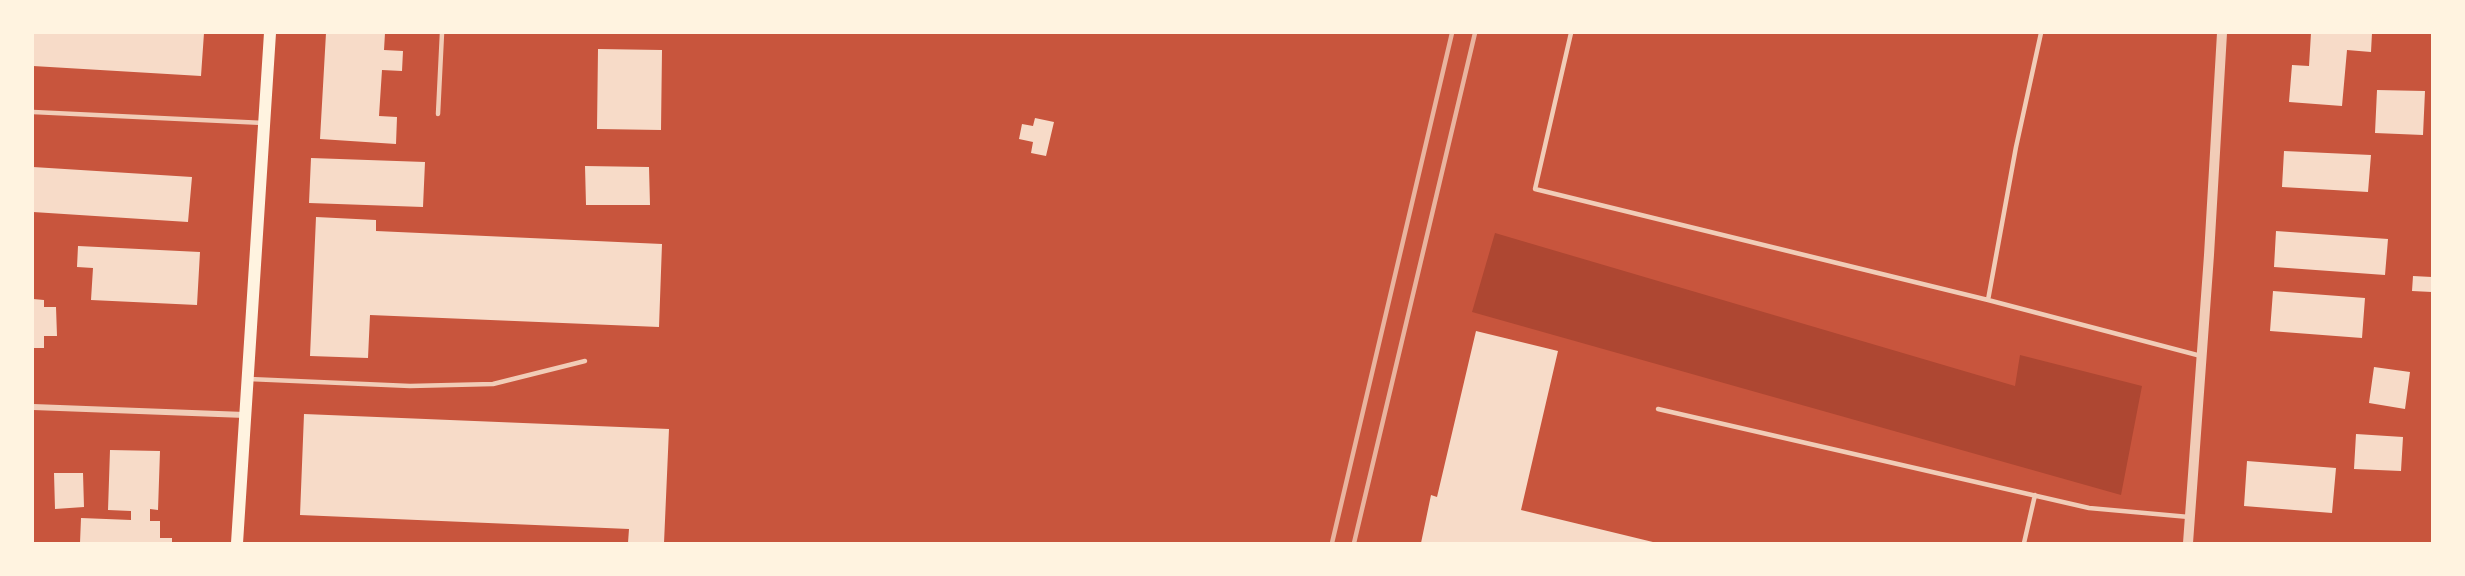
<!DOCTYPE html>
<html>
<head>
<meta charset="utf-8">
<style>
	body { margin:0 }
	#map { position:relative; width:2465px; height:576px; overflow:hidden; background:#c8553d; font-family:Barlow,sans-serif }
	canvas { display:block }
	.frame { position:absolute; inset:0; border:34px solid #fff3e0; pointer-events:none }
</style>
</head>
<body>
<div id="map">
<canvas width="2465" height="576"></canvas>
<div class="frame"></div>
</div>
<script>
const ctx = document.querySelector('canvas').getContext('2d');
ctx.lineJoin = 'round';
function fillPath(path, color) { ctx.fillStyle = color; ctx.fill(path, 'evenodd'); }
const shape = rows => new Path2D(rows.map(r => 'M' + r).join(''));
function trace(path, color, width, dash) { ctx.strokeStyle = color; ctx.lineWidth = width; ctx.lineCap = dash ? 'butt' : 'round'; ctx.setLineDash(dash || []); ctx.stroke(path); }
const green = shape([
	[1495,233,2015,386,2020,355,2142,386,2121,495,1472,312]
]);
const building = shape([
	[33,33,204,33,201,76,33,66],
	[326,33,385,33,384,50,403,51,402,71,382,70,379,116,397,117,396,144,320,139],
	[2311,33,2372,33,2371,52,2347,50,2342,106,2289,102,2292,65,2309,66],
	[598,49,662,50,661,130,597,129],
	[2377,90,2425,91,2423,135,2375,133],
	[1035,118,1054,122,1046,156,1031,153,1033,142,1019,139,1022,124,1033,126],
	[2284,151,2371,155,2368,192,2282,187],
	[311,158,425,162,423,207,309,203],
	[585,166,649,167,650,205,586,205],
	[33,167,192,177,188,222,33,212],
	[316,217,376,220,376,231,662,244,659,327,370,315,368,358,310,356],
	[2276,231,2388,239,2385,275,2274,267],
	[78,246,200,252,197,305,91,300,93,268,77,267],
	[2413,276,2432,277,2432,292,2412,291],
	[2273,291,2365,298,2362,338,2270,331],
	[33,299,44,300,44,307,56,307,57,336,44,336,44,348,33,348],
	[1476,331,1558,351,1521,510,1657,543,1421,543,1431,495,1437,497],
	[2374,367,2410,372,2405,409,2369,403],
	[304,414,669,429,664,543,628,543,629,529,300,515],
	[2356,434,2403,437,2401,471,2354,469],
	[110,450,160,451,158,510,150,509,150,521,160,521,160,538,172,538,172,543,80,543,81,518,131,520,131,511,108,510],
	[2247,461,2336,468,2332,513,2244,506],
	[54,473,83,473,84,507,55,509]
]);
const service = shape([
	[1571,33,1535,189,1988,300,2201,356],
	[33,112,264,123],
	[438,114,442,33],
	[1988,300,2016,147,2041,33],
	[249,379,410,386,493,384,585,361],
	[1658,409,2089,508,2189,517],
	[2024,543,2035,495]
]);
const minor = shape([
	[33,407,245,415]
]);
const tertiary = shape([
	[2188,543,2209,255,2222,33]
]);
const secondary = shape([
	[237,543,270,33]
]);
const rail = shape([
	[1332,543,1452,33],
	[1354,543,1475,33]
]);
fillPath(green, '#ae4732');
fillPath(building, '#f7dbc8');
trace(service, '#f1ccb7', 4.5);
trace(minor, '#f1ccb7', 6);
trace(tertiary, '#f1ccb7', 10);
trace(secondary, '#fff3e0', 12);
trace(rail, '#e9b49f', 4.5);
</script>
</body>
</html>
